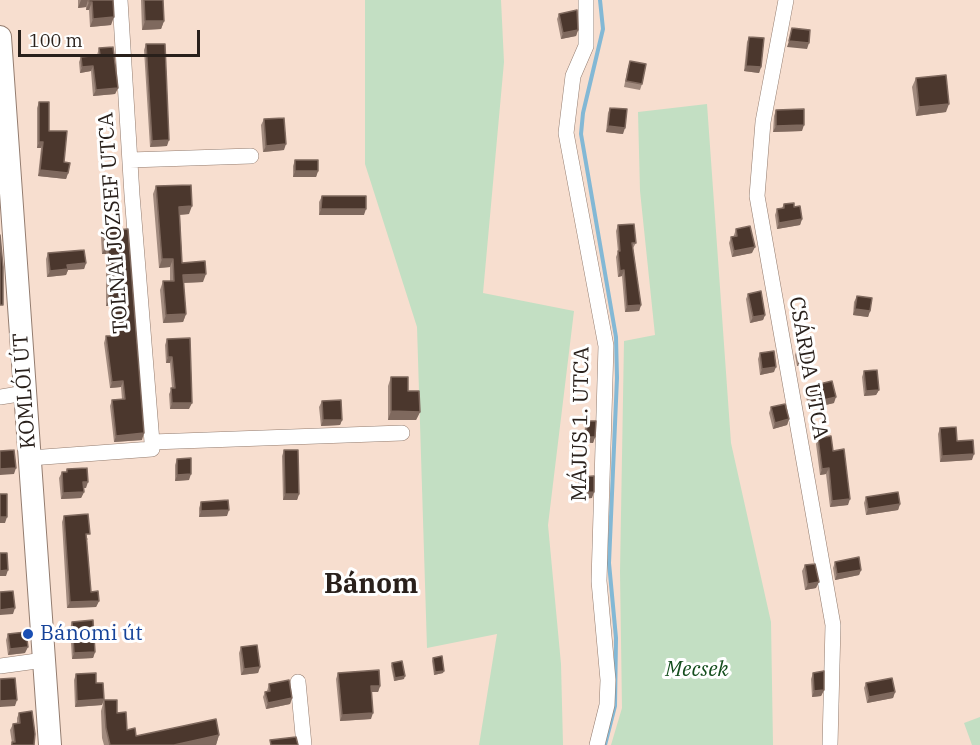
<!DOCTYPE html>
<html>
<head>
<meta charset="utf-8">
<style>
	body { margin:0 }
	#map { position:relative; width:980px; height:745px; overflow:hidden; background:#f7decf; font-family:"IBM Plex Serif",serif }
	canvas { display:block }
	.scale { position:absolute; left:18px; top:30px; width:182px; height:27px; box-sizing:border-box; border:3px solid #29201b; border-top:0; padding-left:8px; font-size:18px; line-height:21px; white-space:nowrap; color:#29201b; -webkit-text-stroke:4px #fff; paint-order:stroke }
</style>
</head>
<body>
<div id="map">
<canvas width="980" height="745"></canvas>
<div class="scale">100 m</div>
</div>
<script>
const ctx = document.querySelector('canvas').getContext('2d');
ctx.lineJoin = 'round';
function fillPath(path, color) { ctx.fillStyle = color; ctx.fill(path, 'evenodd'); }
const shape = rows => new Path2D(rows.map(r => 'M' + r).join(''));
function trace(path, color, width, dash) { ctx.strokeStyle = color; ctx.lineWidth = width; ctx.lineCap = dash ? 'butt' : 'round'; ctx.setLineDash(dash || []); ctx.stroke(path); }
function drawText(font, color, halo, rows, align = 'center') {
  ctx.font = font + ' "IBM Plex Serif",serif'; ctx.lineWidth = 6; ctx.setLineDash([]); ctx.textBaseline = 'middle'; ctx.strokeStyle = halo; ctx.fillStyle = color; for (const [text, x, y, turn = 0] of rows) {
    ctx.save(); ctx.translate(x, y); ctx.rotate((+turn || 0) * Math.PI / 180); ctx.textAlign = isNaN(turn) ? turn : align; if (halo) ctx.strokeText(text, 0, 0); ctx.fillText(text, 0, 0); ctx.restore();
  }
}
const green = shape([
	[365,0,501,0,504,62,483,293,574,311,548,525,561,664,563,745,479,745,497,634,427,648,417,327,365,164],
	[707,104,731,443,771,622,773,745,611,745,622,708,620,572,624,341,655,335,640,191,638,112],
	[980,717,980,745,972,745,964,723]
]);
const stream = shape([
	[600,0,603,29,583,113,581,134,616,337,617,378,609,563,616,638,615,706,605,745]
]);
const street = shape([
	[120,0,132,195,152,442],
	[586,0,586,46,573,76,566,133,606,346,599,581,608,680,607,705,597,745],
	[786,0,763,122,757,196,833,625,830,745],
	[130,160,251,156],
	[0,397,25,393],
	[30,458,152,449,152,442,402,433],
	[0,666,44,660],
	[298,682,304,745]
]);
const primary = shape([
	[0,37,50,745]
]);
const wall = shape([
	[78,0,113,0,111,25,90,27,89,10,86,10,86,7,78,8],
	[141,0,163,0,164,21,161,29,142,30],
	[559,14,578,30,576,36,561,39,557,19],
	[749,37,761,67,759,73,744,71,747,42],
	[146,44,167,146,150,147,144,50],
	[99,48,118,88,115,94,93,96,91,71,80,73,79,62,81,57,97,55],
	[630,61,642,84,640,90,624,87,628,67],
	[916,78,946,112,916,116,912,87],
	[39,102,49,131,68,173,66,179,38,176,41,148,37,148,37,108],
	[610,108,623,134,606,132,608,113],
	[776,110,802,131,773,132,774,116],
	[264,119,284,150,263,152,261,125],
	[295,160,318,171,316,177,293,177,293,166],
	[156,186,189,214,180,215,182,263,203,282,183,283,186,314,183,322,163,323,160,290,163,281,170,281,170,267,159,268,153,194],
	[322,196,364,215,319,215,319,202],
	[784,204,794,207,802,219,800,225,777,229,775,215,777,209,782,208],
	[618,225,636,243,633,248,641,305,639,311,625,312,622,276,618,277,616,257,618,252,616,231],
	[128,229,142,440,114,442,110,406,112,400,122,399,121,387,110,388,104,343,106,336,113,336,111,306,106,306,106,254,102,254,101,237,104,231],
	[736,229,752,253,732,257,729,243,731,237,734,237,734,235],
	[48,253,86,263,84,269,68,270,66,275,47,277,46,259],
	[748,294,765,315,763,320,750,323,746,299],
	[857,296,870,311,868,317,853,315,854,302],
	[167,339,189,409,170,409,169,394,172,388,170,363,166,363,165,345],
	[797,349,813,357,810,363,797,366,795,355],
	[760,353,774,372,760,375,758,359],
	[864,371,879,390,876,395,864,396,862,377],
	[391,377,408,391,420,412,416,420,388,420,388,386],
	[807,387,834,403,809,409,805,393],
	[322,401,342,420,340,425,321,426,319,407],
	[771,407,789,419,787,425,773,429,769,413],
	[587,421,595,437,593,443,583,442,585,427],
	[940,428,957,441,972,460,940,462,938,434],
	[818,438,833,451,848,505,830,507,826,474,820,475,816,444],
	[284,450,299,494,297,500,283,500,282,456],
	[177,459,189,480,175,481,175,465],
	[67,469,86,488,83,488,84,492,81,498,61,499,59,478,62,472,66,472],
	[580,477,592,498,580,499,578,483],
	[866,497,900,504,898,510,866,515,864,503],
	[201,502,227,516,199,517,199,508],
	[64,516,88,539,87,540,91,592,99,601,96,607,67,608,62,522],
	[835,562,861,570,859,575,835,580,833,568],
	[805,565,816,588,805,590,802,571],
	[72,622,95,652,93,658,72,659,70,628],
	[8,634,25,653,8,655,6,640],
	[241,647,260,667,258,673,241,675,239,653],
	[433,658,443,673,434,675,432,661],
	[392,663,404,679,394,681,391,666],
	[338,673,380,686,378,692,371,692,371,719,340,721,336,679],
	[813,673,824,690,821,696,812,697,811,679],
	[76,674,96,683,104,699,102,705,75,707,74,680],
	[866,683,895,692,893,698,867,703,864,688],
	[269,684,292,698,290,704,266,709,263,697,265,692,267,691],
	[104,700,117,713,127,730,136,736,219,735,216,745,104,745,102,738,101,711],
	[19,713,34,745,11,745,12,743,10,730,13,724,17,723,17,718]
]);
const shadedWall = shape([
	[81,0,88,0,86,7,78,8],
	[89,2,92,2,89,10,86,10],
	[114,17,111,25,90,27,93,19],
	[145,21,164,21,161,29,142,30],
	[578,30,576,36,561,39,563,33],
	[789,41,809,43,807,49,787,47],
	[93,66,91,71,80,73,82,67],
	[746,66,761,67,759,73,744,71],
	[118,88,115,94,93,96,96,90],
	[949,104,946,112,916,116,919,107],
	[804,125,802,131,773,132,776,126],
	[608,126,625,128,623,134,606,132],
	[169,140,167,146,150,147,152,141],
	[39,142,43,142,41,148,37,148],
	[286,144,284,150,263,152,266,146],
	[40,170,68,173,66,179,38,176],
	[295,171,318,171,316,177,293,177],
	[192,206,189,214,176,215,179,207],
	[321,209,366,209,364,215,319,215],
	[802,219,800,225,777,229,779,223],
	[108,247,106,254,102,254,105,248],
	[755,247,752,253,732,257,734,251],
	[162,259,173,259,170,267,159,268],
	[86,263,84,269,68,270,66,275,47,277,50,271,67,265],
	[624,270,622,276,618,277,620,271],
	[206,274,203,282,180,283,183,275],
	[109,300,113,300,111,306,106,306],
	[641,305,639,311,625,312,627,306],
	[855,309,870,311,868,317,853,315],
	[186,314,183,322,163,323,166,315],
	[765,315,763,320,750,323,753,317],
	[168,357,172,357,170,363,166,363],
	[813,357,810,363,797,366,799,360],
	[776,367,774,372,760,375,762,369],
	[123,381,121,387,110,388,112,382],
	[879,390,876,395,864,396,866,391],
	[836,397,834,403,809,409,811,403],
	[172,403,192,403,189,409,170,409],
	[391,411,420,412,416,420,388,420],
	[789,419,787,425,773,429,775,423],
	[323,420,342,420,340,425,321,426],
	[144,433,142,440,114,442,116,436],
	[586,437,595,437,593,443,583,442],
	[974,454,972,460,940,462,942,456],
	[16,468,14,474,0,475,0,469],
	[829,468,826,474,820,475,822,469],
	[191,474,189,480,175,481,177,475],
	[83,482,88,482,86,488,81,488],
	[84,492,81,498,61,499,63,493],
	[594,492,592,498,580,499,582,493],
	[285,494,299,494,297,500,283,500],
	[850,499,848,505,830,507,832,501],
	[900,504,898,510,866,515,868,509],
	[229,510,227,516,199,517,201,511],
	[0,517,7,517,5,523,0,523],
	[8,570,6,576,0,576,0,571],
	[861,570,859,575,835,580,837,574],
	[819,582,816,588,805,590,808,584],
	[99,601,96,607,67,608,70,602],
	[15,608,13,614,0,615,0,610],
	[28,647,25,653,8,655,10,649],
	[95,652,93,658,72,659,74,653],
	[260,667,258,673,241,675,244,669],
	[444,671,443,673,434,675,435,672],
	[405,676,404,679,394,681,395,678],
	[371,686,380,686,378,692,369,692],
	[824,690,821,696,812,697,814,691],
	[895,692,893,698,867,703,869,697],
	[292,698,290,704,266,709,268,703],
	[104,699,102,705,75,707,77,701],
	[17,700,15,706,0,707,0,701],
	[373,713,371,719,340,721,342,715],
	[219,735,216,745,174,745]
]);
const building = shape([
	[89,0,113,0,114,17,93,19,92,2,89,2,89,0],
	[144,0,163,0,164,21,145,21,144,0],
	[577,10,578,30,563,33,559,14,577,10],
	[792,28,810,30,809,43,789,41,792,28],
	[749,37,764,38,761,67,746,66,749,37],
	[146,44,165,44,169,140,152,141,146,44],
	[113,47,118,88,96,90,93,66,82,67,81,57,100,55,99,48,113,47],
	[630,61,646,64,642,84,626,81,630,61],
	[946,75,949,104,919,107,916,78,946,75],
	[39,102,49,102,49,131,67,131,64,162,70,163,68,173,40,170,43,142,39,142,39,102],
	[610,108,627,109,625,128,608,126,610,108],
	[804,109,804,125,776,126,776,110,804,109],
	[284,118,286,144,266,146,264,119,284,118],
	[295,160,318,160,318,171,295,171,295,160],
	[191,185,192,206,179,207,182,263,205,261,206,274,183,275,186,314,166,315,163,281,174,281,173,259,162,259,156,186,191,185],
	[322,196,366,196,366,209,321,209,322,196],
	[794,203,794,207,800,206,802,219,779,223,777,209,784,208,784,204,794,203],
	[634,224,636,243,632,243,641,305,627,306,624,270,620,271,618,251,620,251,618,225,634,224],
	[750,226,755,247,734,251,731,237,737,236,736,229,750,226],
	[128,229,144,433,116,436,112,400,125,399,123,381,112,382,106,336,116,336,113,300,109,300,108,247,105,248,104,231,128,229],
	[0,235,3,267,3,305,0,305,0,235],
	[84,250,86,263,67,265,68,269,50,271,48,253,84,250],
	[761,291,765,315,753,317,748,294,761,291],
	[857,296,872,298,870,311,855,309,857,296],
	[190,338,192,403,172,403,171,388,175,388,172,357,168,357,167,339,190,338],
	[811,347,813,357,799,360,797,349,811,347],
	[774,351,776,367,762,369,760,353,774,351],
	[877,370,879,390,866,391,864,371,877,370],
	[391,377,408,377,408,391,419,391,420,412,391,411,391,377],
	[832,381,836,397,811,403,807,387,832,381],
	[341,400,342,420,323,420,322,401,341,400],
	[785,404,789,419,775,423,771,407,785,404],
	[587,421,596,421,595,437,586,437,587,421],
	[956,427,957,441,973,440,974,454,942,456,940,428,956,427],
	[831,436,833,451,844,449,850,499,832,501,829,468,822,469,818,438,831,436],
	[14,450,16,468,0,469,0,451,14,450],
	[284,450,298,450,299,494,285,494,284,450],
	[191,458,191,474,177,475,177,459,191,458],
	[87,468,88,482,83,482,84,492,63,493,62,472,67,472,67,469,87,468],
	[594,476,594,492,582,493,580,477,594,476],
	[898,492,900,504,868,509,866,497,898,492],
	[0,494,7,494,7,517,0,517,0,494],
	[228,500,229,510,201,511,201,502,228,500],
	[88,514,90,534,86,534,91,592,98,591,99,601,70,602,64,516,88,514],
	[0,553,7,553,8,570,0,571,0,553],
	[859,557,861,570,837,574,835,562,859,557],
	[815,564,819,582,808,584,805,565,815,564],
	[13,591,15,608,0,610,0,592,13,591],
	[93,620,95,652,74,653,72,622,93,620],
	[26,632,28,647,10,649,8,634,26,632],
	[257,645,260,667,244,669,241,647,257,645],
	[442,656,444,671,435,672,433,658,442,656],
	[402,661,405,676,395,678,392,663,402,661],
	[379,670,380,686,371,686,373,713,342,715,338,673,379,670],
	[824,671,824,690,814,691,813,673,824,671],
	[96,673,96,683,103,683,104,699,77,701,76,674,96,673],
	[15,678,17,700,0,701,0,679,15,678],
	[892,678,895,692,869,697,866,683,892,678],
	[289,680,292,698,268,703,265,692,270,691,269,684,289,680],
	[104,700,117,700,117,713,126,712,127,730,135,728,136,736,216,719,219,735,174,745,110,745,106,728,104,700],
	[32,711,35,734,34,745,12,745,12,742,15,742,13,724,20,723,19,713,32,711],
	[296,737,298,745,271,745,270,740,296,737]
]);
const markers = [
	[28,634,6,"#1a4fb4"]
];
const streetNames = [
	["TOLNAI JÓZSEF UTCA",114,223,-94],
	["CSÁRDA UTCA",808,368,80],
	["KOMLÓI ÚT",25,391,-94],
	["MÁJUS 1. UTCA",581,424,-89]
];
const transitNames = [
	["Bánomi út",40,634]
];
const parkNames = [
	["Mecsek",697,670]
];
const districtNames = [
	["Bánom",371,585]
];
fillPath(green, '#c3dfc3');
trace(stream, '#83b8d5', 4);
trace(street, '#937c6f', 16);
trace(primary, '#937c6f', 24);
trace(street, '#fff', 15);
trace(primary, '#fff', 22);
fillPath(wall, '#a18a7e');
fillPath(shadedWall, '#7f695e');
fillPath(building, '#4b372d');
trace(building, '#7f695e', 1.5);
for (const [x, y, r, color] of markers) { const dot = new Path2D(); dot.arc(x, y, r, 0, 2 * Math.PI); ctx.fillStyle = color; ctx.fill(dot); trace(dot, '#fff', 2); }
drawText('21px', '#29201b', '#fff', streetNames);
drawText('21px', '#164399', '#fff', transitNames, 'left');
drawText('italic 21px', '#134d1c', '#fff', parkNames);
drawText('bold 27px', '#29201b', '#fff', districtNames);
</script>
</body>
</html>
